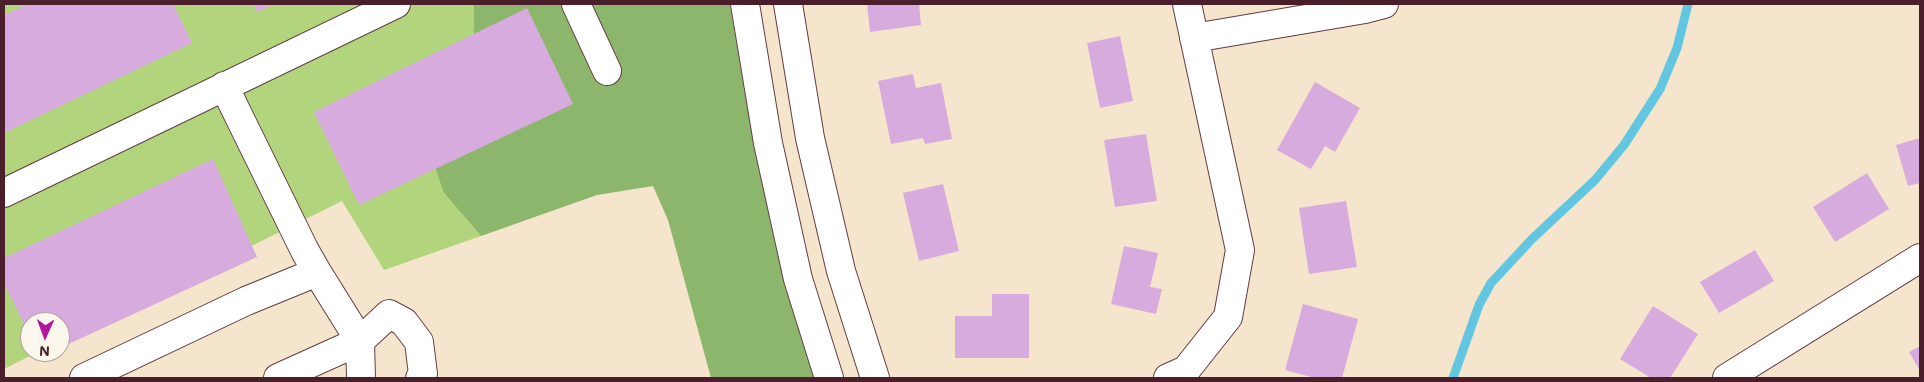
<!DOCTYPE html>
<html>
<head>
<meta charset="utf-8">
<style>
	body { margin:0 }
	#map { position:relative; width:1924px; height:382px; overflow:hidden; background:#f5e5cd; font-family:Mali,sans-serif }
	canvas { display:block }
	.frame { position:absolute; inset:0; border:5px solid #4a1f2b; pointer-events:none }
	.north { position:absolute; left:20px; top:312px; width:50px; height:50px; box-sizing:border-box; background:#fbf7ec; border:1px solid #b4a19f; border-radius:50%; rotate:182deg; font-size:14px; font-weight:700; line-height:20px; text-align:center; color:#4a1f2b }
	.north::after { content:''; display:block; margin:auto; width:18px; height:22px; background:#b5179e; clip-path:polygon(50% 0,100% 100%,50% 72%,0 100%) }
</style>
</head>
<body>
<div id="map">
<canvas width="1924" height="382"></canvas>
<div class="frame"></div>
<div class="north">N</div>
</div>
<script>
const ctx = document.querySelector('canvas').getContext('2d');
ctx.lineJoin = 'round';
function fillPath(path, color) { ctx.fillStyle = color; ctx.fill(path, 'evenodd'); }
const shape = rows => new Path2D(rows.map(r => 'M' + r).join(''));
function trace(path, color, width, dash) { ctx.strokeStyle = color; ctx.lineWidth = width; ctx.lineCap = dash ? 'butt' : 'round'; ctx.setLineDash(dash || []); ctx.stroke(path); }
const green = shape([
	[4,4,474,4,474,53,444,193,481,236,384,270,342,201,60,341,60,322,30,322,30,352,38,352,4,369]
]);
const forest = shape([
	[474,4,730,4,754,147,784,283,814,378,711,378,668,220,653,186,597,195,481,236,444,193,435,167,474,53]
]);
const stream = shape([
	[1453,378,1479,305,1491,283,1532,239,1595,180,1624,145,1660,89,1677,48,1688,4]
]);
const building = shape([
	[28,4,173,4,192,43,4,133,4,15],
	[253,4,275,4,257,12],
	[867,4,919,4,921,25,870,32],
	[527,8,573,104,359,205,314,112],
	[1120,36,1133,101,1100,108,1087,43],
	[913,74,916,88,941,83,952,139,925,144,923,138,891,144,878,81],
	[1315,82,1360,108,1335,152,1325,146,1311,169,1277,150],
	[1146,134,1157,201,1115,207,1104,140],
	[1920,138,1920,183,1908,186,1896,145],
	[213,159,257,257,60,348,60,322,30,322,30,336,4,283,4,258],
	[1867,173,1889,209,1835,242,1813,207],
	[943,184,959,251,919,261,903,193],
	[1346,201,1357,267,1309,274,1299,208],
	[1124,246,1158,253,1150,287,1162,289,1156,314,1111,304],
	[1755,250,1774,281,1719,313,1700,282],
	[992,294,1029,294,1029,358,955,358,955,316,992,316],
	[1303,304,1358,319,1342,378,1315,378,1285,370],
	[1653,306,1698,334,1670,378,1651,378,1620,359],
	[1920,346,1920,371,1909,352],
	[38,352,52,352,40,357]
]);
const minor = shape([
	[576,4,607,71],
	[745,4,768,143,798,279,829,378],
	[788,4,810,138,841,271,875,378],
	[1194,38,1365,9,1384,4],
	[224,86,305,251,317,272],
	[4,193,396,4],
	[84,378,246,301,317,272,360,341,361,378],
	[278,378,360,341,389,314,404,322,419,342,423,374,420,378],
	[1168,378,1186,370,1228,317,1240,250,1187,4],
	[1727,378,1920,258]
]);
fillPath(green, '#b1d47d');
fillPath(forest, '#8cb66c');
trace(stream, '#62c6e0', 9);
fillPath(building, '#d8abde');
trace(minor, '#643d43', 30);
trace(minor, '#fff', 28);
</script>
</body>
</html>
